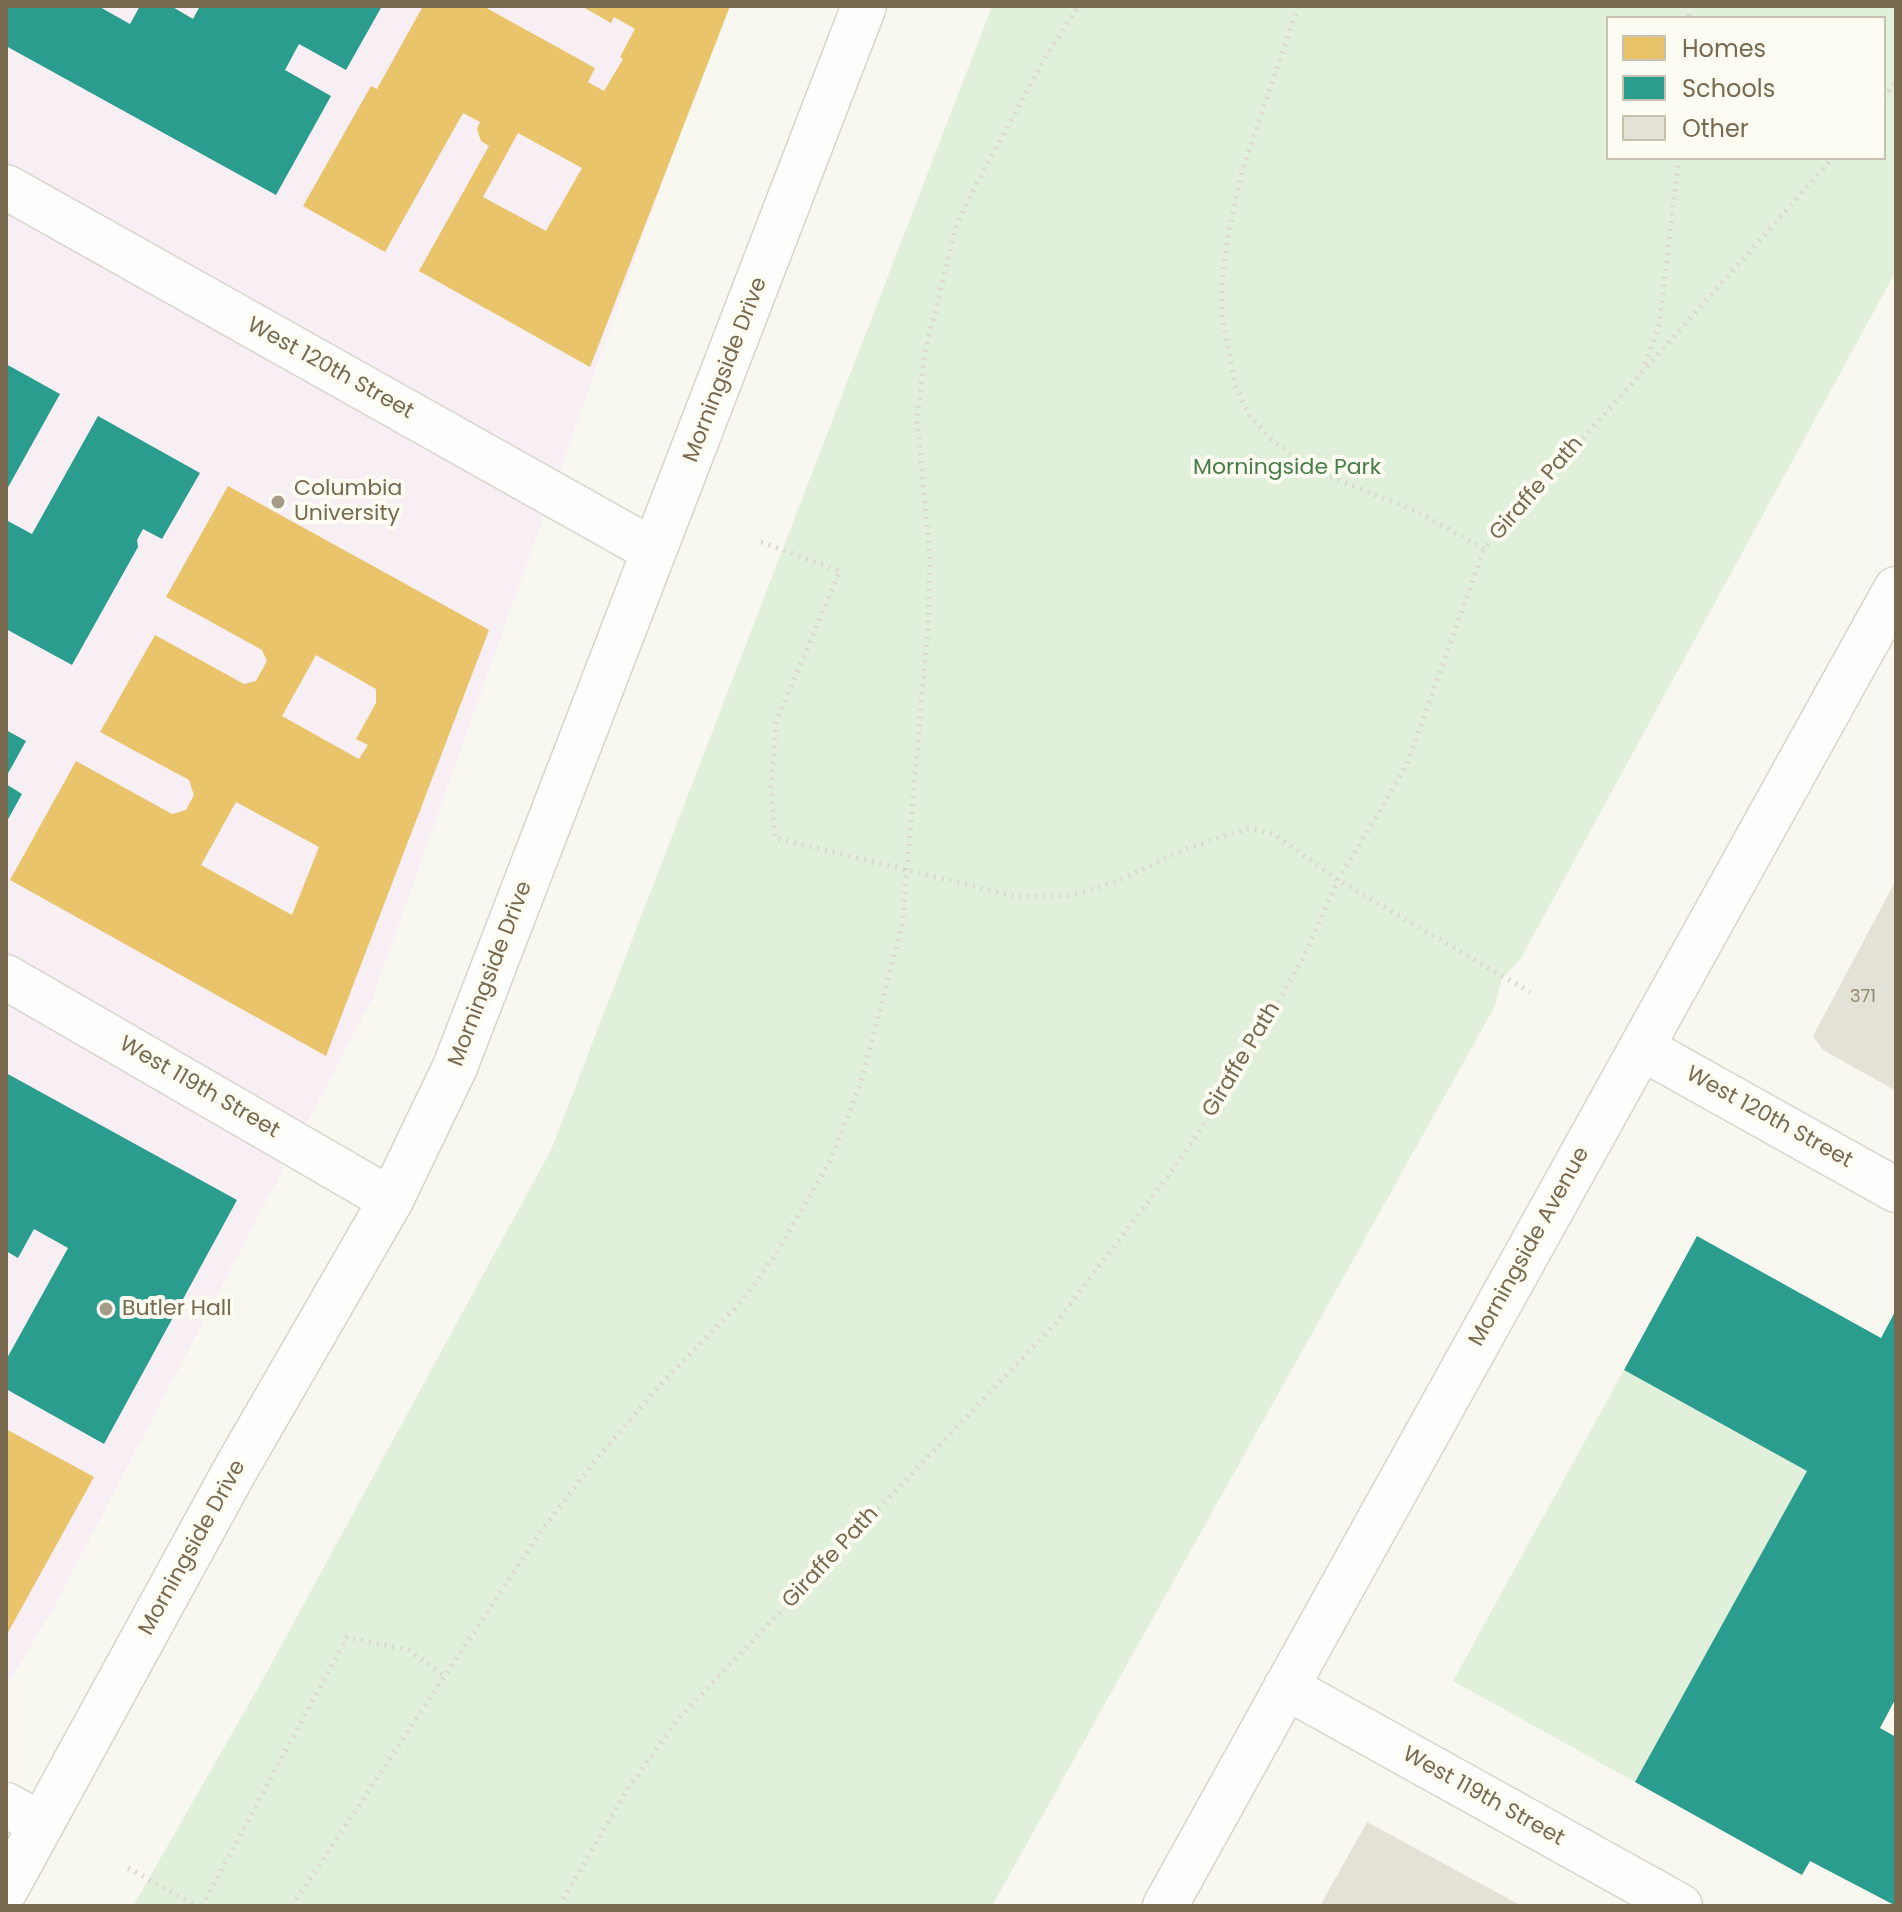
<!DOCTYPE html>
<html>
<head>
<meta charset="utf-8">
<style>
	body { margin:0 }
	#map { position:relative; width:1902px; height:1912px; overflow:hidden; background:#f8f8f0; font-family:Poppins,sans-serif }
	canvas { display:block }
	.frame { position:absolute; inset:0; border:8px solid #78694f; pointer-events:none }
	.legend { position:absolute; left:1606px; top:16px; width:280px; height:144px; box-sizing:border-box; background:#fefdf3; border:2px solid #c8c2b1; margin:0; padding:10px 14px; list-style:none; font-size:24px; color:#78694f }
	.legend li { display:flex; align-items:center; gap:16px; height:40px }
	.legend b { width:40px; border:2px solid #c8c2b1 }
</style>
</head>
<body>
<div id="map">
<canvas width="1902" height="1912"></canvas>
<div class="frame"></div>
<ul class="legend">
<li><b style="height:22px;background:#e9c46a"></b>Homes</li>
<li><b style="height:22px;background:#2a9d8f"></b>Schools</li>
<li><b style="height:22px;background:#e4e1d6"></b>Other</li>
</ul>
</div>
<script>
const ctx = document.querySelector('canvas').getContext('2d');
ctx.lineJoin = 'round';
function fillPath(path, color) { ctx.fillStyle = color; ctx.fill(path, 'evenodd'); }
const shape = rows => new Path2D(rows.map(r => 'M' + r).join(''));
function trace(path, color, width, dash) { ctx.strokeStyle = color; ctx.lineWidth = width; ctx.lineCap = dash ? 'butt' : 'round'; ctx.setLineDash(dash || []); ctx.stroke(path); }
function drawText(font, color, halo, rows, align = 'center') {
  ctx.font = font + ' Poppins,sans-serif'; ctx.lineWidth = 8; ctx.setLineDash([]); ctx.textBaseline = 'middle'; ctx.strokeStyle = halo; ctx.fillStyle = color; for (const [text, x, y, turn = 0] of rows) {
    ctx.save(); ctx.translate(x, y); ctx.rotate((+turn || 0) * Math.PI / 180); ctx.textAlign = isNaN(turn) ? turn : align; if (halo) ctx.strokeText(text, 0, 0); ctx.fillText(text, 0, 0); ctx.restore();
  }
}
const education = shape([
	[6,6,725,6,373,997,54,1607,6,1687]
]);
const green = shape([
	[992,6,1896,6,1896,271,1521,958,1502,979,1495,1006,992,1906,133,1906,258,1688,551,1150],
	[1608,18,1884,18,1884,158,1608,158],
	[1624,1370,1807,1471,1635,1782,1453,1681]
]);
const homes = shape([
	[423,6,483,6,595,68,588,82,604,91,623,59,620,57,635,29,614,17,611,23,581,6,730,6,590,367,419,271,489,146,481,141,477,129,480,122,463,113,385,252,303,206,371,86,377,89],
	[518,133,582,168,546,231,483,197],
	[228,486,489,630,326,1056,10,880,76,761,172,814,186,810,194,795,189,780,100,732,155,635,244,684,256,681,267,661,262,650,166,597],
	[316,655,376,689,376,703,356,739,368,745,359,759,282,716],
	[236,802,319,847,292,915,201,865],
	[6,1429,94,1477,6,1636]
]);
const schools = shape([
	[6,6,98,6,130,24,140,6,171,6,193,19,200,6,382,6,346,70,299,44,285,70,331,96,276,195,6,46],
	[6,364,60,394,6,491],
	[98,416,200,473,162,539,143,529,137,540,138,547,72,665,6,629,6,520,32,534],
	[6,730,26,741,6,777],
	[6,784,22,794,6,823],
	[6,1073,237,1200,104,1444,6,1389,6,1360,68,1248,34,1229,18,1258,6,1251],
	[1697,1236,1881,1338,1896,1310,1896,1698,1880,1728,1896,1737,1896,1906,1810,1861,1802,1875,1635,1782,1807,1471,1624,1370]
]);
const building = shape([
	[1896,880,1896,1091,1823,1050,1813,1036],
	[1367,1822,1522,1906,1320,1906]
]);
const path = shape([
	[1298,6,1242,172,1229,231,1222,280,1222,315,1235,384,1249,415,1271,439,1308,468,1416,511,1484,549],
	[1689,6,1689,18],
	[1884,98,1896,80],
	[1645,364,1659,325,1679,158],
	[761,542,840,571,776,722,771,786,775,838,1018,897,1073,895,1120,880,1183,850,1249,828,1274,834,1338,880,1530,992],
	[128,1868,197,1906],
	[202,1906,347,1637,409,1650,443,1675],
	[292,1906,539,1534,597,1458,661,1384,743,1300,774,1257,830,1161,861,1082,902,925,928,627,930,558,917,418,925,353,956,227,967,202,1043,61,1079,6],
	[559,1906,629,1787,679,1718,1056,1323,1183,1156,1254,1045,1303,958,1338,880,1406,767,1484,549,1833,158]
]);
const street = shape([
	[6,187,654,551],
	[6,977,391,1200],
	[1642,1048,1896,1190],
	[1286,1687,1680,1906],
	[6,1805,41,1824],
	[1165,1906,1896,589]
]);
const secondary = shape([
	[6,1889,234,1472,391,1200,455,1067,864,6]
]);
const markers = [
	[278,502,8,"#a59b87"],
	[106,1309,8,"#a59b87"]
];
const numberNames = [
	["371",1863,997]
];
const streetNames = [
	["West 120th Street",330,369,29],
	["Morningside Drive",726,370,-69],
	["Giraffe Path",1537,489,-49],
	["Morningside Drive",491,974,-69],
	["Giraffe Path",1242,1060,-59],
	["West 119th Street",199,1088,30],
	["West 120th Street",1769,1118,29],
	["Morningside Avenue",1530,1247,-61],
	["Morningside Drive",193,1548,-61],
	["Giraffe Path",831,1558,-47],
	["West 119th Street",1483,1797,29]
];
const parkNames = [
	["Morningside Park",1287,468]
];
const poiNames = [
	["Columbia",294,489],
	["University",294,514],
	["Butler Hall",122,1309]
];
fillPath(education, '#f8eff5');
fillPath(green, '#e1f0db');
fillPath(homes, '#e9c46a');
fillPath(schools, '#2a9d8f');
fillPath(building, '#e4e1d6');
trace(street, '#d7d5cd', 47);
trace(secondary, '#d6d4cb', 47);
trace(path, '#dbd8d0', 5, [2, 6]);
trace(street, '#fefefd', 44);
trace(secondary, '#fefefd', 44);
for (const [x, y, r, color] of markers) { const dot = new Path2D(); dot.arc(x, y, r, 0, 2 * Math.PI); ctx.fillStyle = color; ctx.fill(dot); trace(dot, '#fefdf3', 3); }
drawText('18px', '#958973', null, numberNames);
drawText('22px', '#78694f', '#fefdf3', streetNames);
drawText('22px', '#477d47', '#fefdf3', parkNames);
drawText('22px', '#78694f', '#fefdf3', poiNames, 'left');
</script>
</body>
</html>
